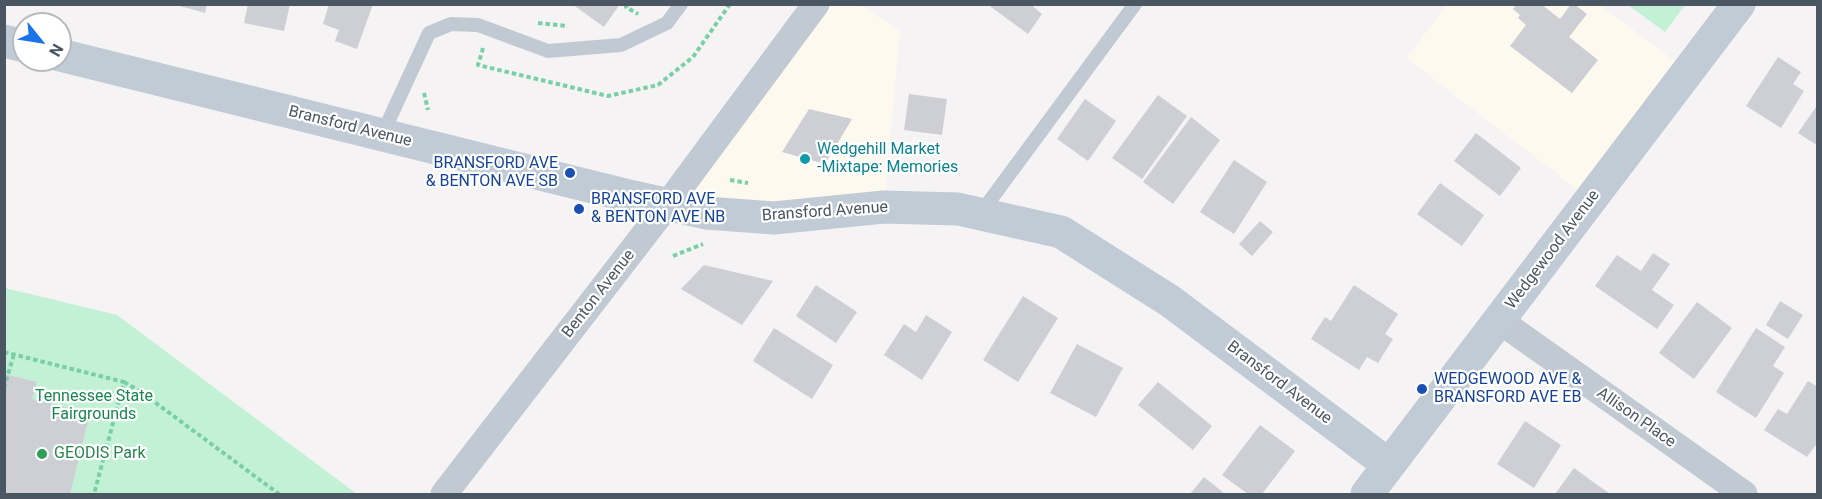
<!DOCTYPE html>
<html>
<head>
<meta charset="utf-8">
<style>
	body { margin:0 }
	#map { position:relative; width:1822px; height:499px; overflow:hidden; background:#f5f3f3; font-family:Roboto,sans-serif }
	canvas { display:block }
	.frame { position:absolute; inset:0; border:6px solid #4a5661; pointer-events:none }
	.north { position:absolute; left:12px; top:12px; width:60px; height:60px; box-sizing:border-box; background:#fff; border:2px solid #b7bbc0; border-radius:50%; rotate:120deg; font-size:16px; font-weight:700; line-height:24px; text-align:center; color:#4a5661 }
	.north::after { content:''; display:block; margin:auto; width:21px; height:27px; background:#1a73e8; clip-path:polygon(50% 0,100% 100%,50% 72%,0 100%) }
</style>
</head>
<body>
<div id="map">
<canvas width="1822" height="499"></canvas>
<div class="frame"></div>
<div class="north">N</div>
</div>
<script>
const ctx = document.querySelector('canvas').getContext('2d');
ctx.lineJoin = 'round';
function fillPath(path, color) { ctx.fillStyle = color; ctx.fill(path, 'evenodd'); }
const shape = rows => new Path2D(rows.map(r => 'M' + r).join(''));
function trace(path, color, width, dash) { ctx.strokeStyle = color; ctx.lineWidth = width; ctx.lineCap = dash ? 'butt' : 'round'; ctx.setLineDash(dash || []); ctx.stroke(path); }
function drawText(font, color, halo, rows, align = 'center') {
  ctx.font = font + ' Roboto,sans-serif'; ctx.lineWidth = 4.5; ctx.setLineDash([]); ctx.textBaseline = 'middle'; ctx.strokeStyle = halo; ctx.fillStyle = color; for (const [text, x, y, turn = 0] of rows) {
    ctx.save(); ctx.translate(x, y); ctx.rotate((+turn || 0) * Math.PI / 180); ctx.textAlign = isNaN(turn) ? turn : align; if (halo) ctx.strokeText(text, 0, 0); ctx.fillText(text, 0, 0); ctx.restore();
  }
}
const commercial = shape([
	[816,5,860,5,900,31,884,207,668,204],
	[1447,5,1600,5,1688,71,1591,200,1406,58]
]);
const green = shape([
	[1628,5,1685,5,1665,32],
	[5,288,117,315,357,494,5,494]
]);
const building = shape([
	[173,4,207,4,205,13],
	[248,4,290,4,284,31,244,23],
	[329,4,373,4,357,49,335,41,339,30,323,24],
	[572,4,620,4,604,27],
	[987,4,1030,4,1042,14,1028,34],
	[1517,4,1541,4,1560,19,1571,4,1574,4,1587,14,1569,37,1598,60,1572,93,1510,46,1526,25,1518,18,1520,15,1513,9],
	[1778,57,1801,72,1793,84,1804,91,1781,128,1746,106],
	[909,94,947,99,942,135,904,130],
	[1158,95,1187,116,1142,179,1112,158],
	[1085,99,1116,121,1088,161,1057,139],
	[1818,104,1818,146,1798,133],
	[809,109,852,119,825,164,782,152],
	[1191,117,1220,140,1173,204,1143,182],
	[1476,133,1521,168,1500,196,1454,161],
	[1234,160,1267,182,1234,234,1200,212],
	[1440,183,1484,215,1462,246,1417,214],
	[1260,221,1273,232,1252,256,1239,244],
	[1653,253,1670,264,1652,290,1674,305,1657,329,1595,286,1617,255,1641,271],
	[704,265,773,281,742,325,681,289],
	[816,285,857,312,836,343,796,316],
	[1354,285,1398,314,1385,334,1393,339,1378,363,1367,357,1359,370,1311,339,1325,317,1331,321],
	[1023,296,1058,318,1018,382,983,360],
	[1780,301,1803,315,1788,339,1766,325],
	[1697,302,1732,328,1694,379,1659,353],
	[926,315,952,332,922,380,884,355,904,324,916,332],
	[774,328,833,365,812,399,753,361],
	[1756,328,1785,347,1773,366,1784,373,1756,418,1716,392],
	[1077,344,1123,368,1096,417,1050,393],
	[4,374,37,382,32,399,90,413,70,494,4,494],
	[1808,381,1818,387,1818,442,1807,457,1764,430,1778,409,1787,414],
	[1158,382,1212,426,1193,450,1138,405],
	[1525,421,1561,445,1534,488,1497,464],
	[1260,425,1295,451,1262,494,1248,494,1222,475],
	[1574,468,1610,494,1555,494],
	[1204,477,1225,494,1190,494]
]);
const path = shape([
	[628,4,626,7,638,14],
	[538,23,567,26],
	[483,48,478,65,608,96,658,85,693,57,730,4],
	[424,93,428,110],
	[730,180,748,183],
	[673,256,703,244],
	[4,352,124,382,94,494],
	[124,382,141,392,279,494],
	[4,388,14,354]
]);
const service = shape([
	[382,135,429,33,451,24,478,25,548,51,621,45,667,23,681,4],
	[980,214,1135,4]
]);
const minor = shape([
	[1500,321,1744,494],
	[444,494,668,204,816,4]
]);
const secondary = shape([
	[4,41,24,46],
	[60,55,625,195,706,213,774,218,884,207,958,209,1061,232,1170,301,1389,465],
	[1367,494,1739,4]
]);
const markers = [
	[805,159,6,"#0f9aa8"],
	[570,173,6,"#1a4fb4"],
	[579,209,6,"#1a4fb4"],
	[1422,389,6,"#1a4fb4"],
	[42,454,6,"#2e9e5b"]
];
const streetNames = [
	["Bransford Avenue",350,127,14],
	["Bransford Avenue",825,212,-4],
	["Wedgewood Avenue",1553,250,-53],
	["Benton Avenue",599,294,-52],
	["Bransford Avenue",1279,383,37],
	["Allison Place",1636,418,35]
];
const cultureNames = [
	["Wedgehill Market",817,150],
	["-Mixtape: Memories",817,168]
];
const transitNames = [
	["BRANSFORD AVE",558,164,"right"],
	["& BENTON AVE SB",558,182,"right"],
	["BRANSFORD AVE",591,200],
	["& BENTON AVE NB",591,218],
	["WEDGEWOOD AVE &",1434,380],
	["BRANSFORD AVE EB",1434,398]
];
const parkNames = [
	["Tennessee State",94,397],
	["Fairgrounds",94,415]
];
const leisureNames = [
	["GEODIS Park",54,454]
];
fillPath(commercial, '#fdf9ef');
fillPath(green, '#c3f1d5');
fillPath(building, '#cdcfd5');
trace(path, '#7ad0a6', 4, [4.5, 3]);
trace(service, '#c1cad2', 14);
trace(minor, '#c1cad2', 27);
trace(secondary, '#c1cbd6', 33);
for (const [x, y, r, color] of markers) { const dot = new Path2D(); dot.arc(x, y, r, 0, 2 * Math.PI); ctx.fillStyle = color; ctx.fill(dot); trace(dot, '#fff', 2); }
drawText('16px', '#4a5661', '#fff', streetNames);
drawText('16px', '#0d838f', '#fff', cultureNames, 'left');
drawText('16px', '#164399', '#fff', transitNames, 'left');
drawText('16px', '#17864f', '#fff', parkNames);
drawText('16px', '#27864d', '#fff', leisureNames, 'left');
</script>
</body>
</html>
